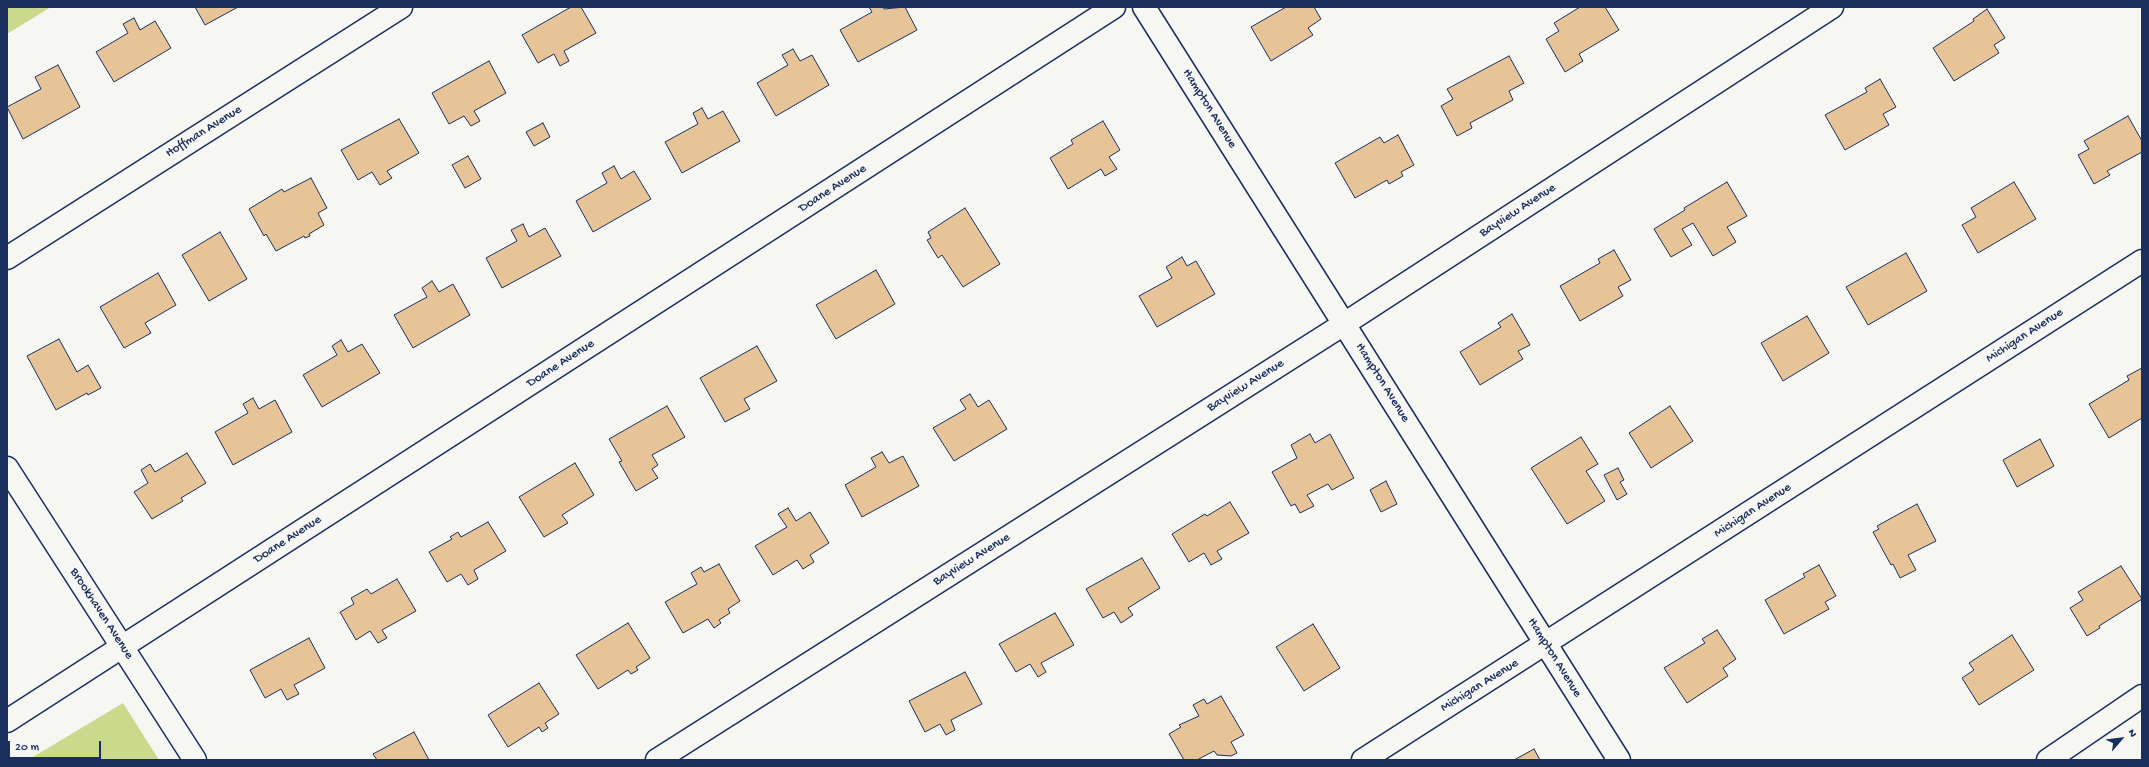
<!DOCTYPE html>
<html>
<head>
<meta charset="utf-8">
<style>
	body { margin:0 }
	#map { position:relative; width:2149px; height:767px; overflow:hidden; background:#f6f6f2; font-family:"Gochi Hand",sans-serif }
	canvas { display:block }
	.frame { position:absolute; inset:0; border:8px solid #1b2f5e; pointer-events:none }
	.north { position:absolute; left:2101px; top:719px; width:40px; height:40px; -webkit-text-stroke:3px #f6f6f2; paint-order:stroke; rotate:62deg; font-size:11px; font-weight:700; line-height:16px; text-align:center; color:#1b2f5e }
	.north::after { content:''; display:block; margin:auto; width:14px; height:18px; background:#1b2f5e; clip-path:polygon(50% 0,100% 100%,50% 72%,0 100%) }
	.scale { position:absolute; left:8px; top:741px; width:93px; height:18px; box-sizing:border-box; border:2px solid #1b2f5e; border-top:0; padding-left:5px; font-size:12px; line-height:14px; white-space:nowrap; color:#1b2f5e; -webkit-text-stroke:3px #f6f6f2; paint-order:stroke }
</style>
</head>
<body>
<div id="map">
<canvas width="2149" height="767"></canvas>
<div class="frame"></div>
<div class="north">N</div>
<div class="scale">20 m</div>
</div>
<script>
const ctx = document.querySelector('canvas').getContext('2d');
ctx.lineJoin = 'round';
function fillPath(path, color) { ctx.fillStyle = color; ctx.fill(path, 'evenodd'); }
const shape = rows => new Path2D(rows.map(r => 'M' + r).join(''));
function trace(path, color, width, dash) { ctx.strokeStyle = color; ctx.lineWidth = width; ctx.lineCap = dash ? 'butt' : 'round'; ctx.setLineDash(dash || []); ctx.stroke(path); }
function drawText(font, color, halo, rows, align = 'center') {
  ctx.font = font + ' "Gochi Hand",sans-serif'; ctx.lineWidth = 3; ctx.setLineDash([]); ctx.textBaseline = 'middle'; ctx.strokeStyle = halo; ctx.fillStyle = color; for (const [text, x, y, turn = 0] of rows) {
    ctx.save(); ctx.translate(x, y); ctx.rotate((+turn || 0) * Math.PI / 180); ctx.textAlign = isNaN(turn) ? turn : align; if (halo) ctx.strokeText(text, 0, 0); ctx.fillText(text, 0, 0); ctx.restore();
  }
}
const green = shape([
	[7,7,51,7,7,34],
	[123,703,159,760,28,760]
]);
const building = shape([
	[195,7,238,7,205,25,195,7],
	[571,7,581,7,596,33,564,51,569,61,560,66,554,54,538,63,522,35,571,7],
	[869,7,883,7,884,9,905,7,917,30,858,62,840,30,872,12,869,7],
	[1286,7,1314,7,1321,19,1308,28,1313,35,1271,61,1251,27,1286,7],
	[1580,7,1605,7,1619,30,1579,54,1583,61,1565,72,1546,39,1559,31,1554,23,1580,7],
	[1987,9,2005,38,1994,45,1999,53,1954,81,1933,48,1974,21,1973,19,1987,9],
	[134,18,140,30,155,21,171,48,114,82,96,52,128,33,123,24,134,18],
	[793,49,800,61,812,55,829,85,776,116,757,83,788,65,782,55,793,49],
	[1509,56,1524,83,1509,91,1513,100,1470,123,1472,128,1457,136,1441,106,1453,99,1447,89,1509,56],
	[489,61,506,93,474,111,480,121,471,126,464,116,449,124,432,93,489,61],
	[58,65,80,107,23,139,7,107,41,89,35,77,58,65],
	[1880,79,1896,107,1883,114,1889,125,1845,150,1825,115,1867,92,1865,88,1880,79],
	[702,108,708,119,723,111,740,141,682,173,665,142,698,124,693,113,702,108],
	[2128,116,2142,141,2142,152,2107,171,2110,175,2094,184,2078,155,2089,149,2084,141,2128,116],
	[399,119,419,153,387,171,392,178,380,185,372,172,358,180,341,150,399,119],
	[1103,121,1120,150,1109,157,1117,169,1105,176,1101,169,1068,189,1050,158,1073,144,1071,140,1103,121],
	[543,123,550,137,534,146,526,132,543,123],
	[1398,135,1414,165,1401,172,1403,176,1389,184,1387,180,1355,198,1335,163,1380,137,1384,143,1398,135],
	[468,156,481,179,465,188,452,165,468,156],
	[614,166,621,179,634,171,651,199,593,232,576,201,607,183,602,173,614,166],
	[311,178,327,208,318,213,324,225,309,234,310,236,305,238,304,236,276,251,266,234,264,236,249,209,282,189,284,192,311,178],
	[1727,182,1747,216,1727,227,1736,242,1713,256,1693,223,1682,229,1692,245,1671,257,1654,229,1685,210,1684,208,1727,182],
	[2014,182,2036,219,1978,253,1962,225,1976,217,1971,208,2014,182],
	[965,208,1000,264,963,287,942,255,938,258,927,240,931,238,928,232,965,208],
	[523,224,529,237,545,228,561,256,502,288,486,258,517,241,511,230,523,224],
	[220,232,247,279,209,301,182,255,220,232],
	[1614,250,1631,280,1618,287,1623,296,1580,321,1560,286,1600,263,1598,259,1614,250],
	[1906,253,1927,291,1868,325,1846,287,1906,253],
	[1182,257,1187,266,1196,261,1215,294,1157,327,1139,296,1172,278,1166,267,1182,257],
	[876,270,895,304,836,339,816,305,876,270],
	[158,273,176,305,145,323,151,333,124,348,100,307,158,273],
	[432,281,439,292,453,284,470,315,413,348,394,315,427,297,422,288,432,281],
	[1512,314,1530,345,1518,351,1523,359,1480,385,1460,352,1501,327,1498,323,1512,314],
	[1807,316,1829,353,1783,381,1761,343,1807,316],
	[59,339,77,372,88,365,101,388,88,395,87,393,56,410,27,356,59,339],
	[341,340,348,352,362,344,380,373,322,407,303,375,337,355,332,346,341,340],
	[757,346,777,381,744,399,750,409,725,422,700,378,757,346],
	[2142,368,2142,418,2109,438,2089,404,2129,380,2127,376,2142,368],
	[970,394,978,407,989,400,1007,429,954,461,933,428,966,409,960,400,970,394],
	[253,398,259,409,275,400,292,432,233,465,215,432,248,413,243,404,253,398],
	[667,406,685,437,652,455,658,465,652,469,658,478,636,491,619,462,622,461,609,439,667,406],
	[1670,406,1693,441,1651,468,1629,433,1670,406],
	[1310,434,1315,443,1330,434,1354,478,1332,490,1328,484,1307,495,1314,506,1300,513,1295,504,1291,506,1272,472,1297,458,1291,445,1310,434],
	[1581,437,1598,464,1586,471,1605,501,1567,524,1531,468,1581,437],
	[2040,439,2054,466,2017,487,2003,460,2040,439],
	[882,452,889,463,903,456,919,486,862,517,845,485,876,467,871,458,882,452],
	[187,453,206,483,181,498,183,501,152,519,134,492,148,483,141,470,150,464,155,472,187,453],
	[575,463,594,495,562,515,568,523,544,537,519,497,575,463],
	[1618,468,1624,480,1620,482,1627,494,1617,500,1604,475,1618,468],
	[1386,481,1397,504,1381,512,1370,490,1386,481],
	[1230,502,1249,533,1217,551,1222,559,1211,565,1204,553,1189,562,1172,534,1205,514,1207,516,1230,502],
	[1917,504,1936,541,1908,555,1916,570,1900,578,1893,564,1891,565,1873,532,1879,529,1877,526,1917,504],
	[788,508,796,521,810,512,829,543,810,555,814,562,803,569,797,560,773,575,755,546,787,527,778,514,788,508],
	[488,522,506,551,474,570,478,579,468,585,461,574,447,582,429,552,452,539,450,537,458,532,461,537,488,522],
	[1142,558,1160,588,1128,608,1133,615,1121,623,1114,612,1103,618,1086,589,1142,558],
	[719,564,740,601,728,609,730,613,719,620,721,623,714,628,708,619,683,633,665,602,697,584,691,573,701,567,704,572,719,564],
	[1819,565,1836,596,1825,602,1829,609,1784,634,1765,600,1805,577,1803,574,1819,565],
	[2121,566,2142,599,2099,626,2100,628,2087,636,2070,608,2083,600,2078,592,2121,566],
	[397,579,416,611,382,630,387,638,378,643,370,631,356,640,340,612,354,604,351,598,367,589,371,594,397,579],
	[1055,613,1074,645,1041,663,1046,672,1038,677,1030,664,1016,672,999,644,1055,613],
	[628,623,650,658,636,667,638,670,631,674,628,670,598,689,576,655,628,623],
	[1313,624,1340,668,1304,691,1276,647,1313,624],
	[1717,630,1736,659,1723,668,1728,676,1687,703,1664,668,1705,643,1702,639,1717,630],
	[2012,635,2034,670,1979,705,1962,678,1974,670,1969,663,2012,635],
	[309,638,325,668,294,685,299,694,287,700,281,689,265,698,250,670,309,638],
	[965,672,982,704,951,720,955,730,946,735,940,724,925,732,909,701,965,672],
	[539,683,559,714,545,723,548,728,542,732,539,727,508,747,488,715,539,683],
	[1221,696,1244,735,1231,742,1237,753,1231,756,1217,755,1214,751,1197,760,1184,760,1169,734,1181,727,1179,725,1199,716,1193,705,1204,699,1207,704,1221,696],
	[414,732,429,760,377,760,373,754,414,732],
	[1534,749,1540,760,1514,760,1534,749]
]);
const minor = shape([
	[1144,7,1619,760],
	[7,258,401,7],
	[7,468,195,760],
	[7,721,1114,7],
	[657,760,1344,324,1832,7],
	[1363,760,2142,261],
	[2048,760,2142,696]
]);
const streetNames = [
	["Hampton Avenue",1209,109,58],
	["Hoffman Avenue",204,132,-32],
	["Doane Avenue",833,189,-33],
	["Bayview Avenue",1518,211,-33],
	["Michigan Avenue",2025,336,-33],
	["Doane Avenue",561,364,-33],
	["Hampton Avenue",1382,383,58],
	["Bayview Avenue",1246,386,-32],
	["Michigan Avenue",1753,511,-33],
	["Doane Avenue",288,540,-33],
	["Bayview Avenue",972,560,-32],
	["Brookhaven Avenue",101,614,57],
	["Hampton Avenue",1554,658,58],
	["Michigan Avenue",1480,686,-32]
];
fillPath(green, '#cbd98d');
fillPath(building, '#e6c498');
trace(building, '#1b2f5e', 1);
trace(minor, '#1b2f5e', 25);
trace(minor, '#f6f6f2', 22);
drawText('13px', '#1b2f5e', '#f6f6f2', streetNames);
</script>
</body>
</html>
